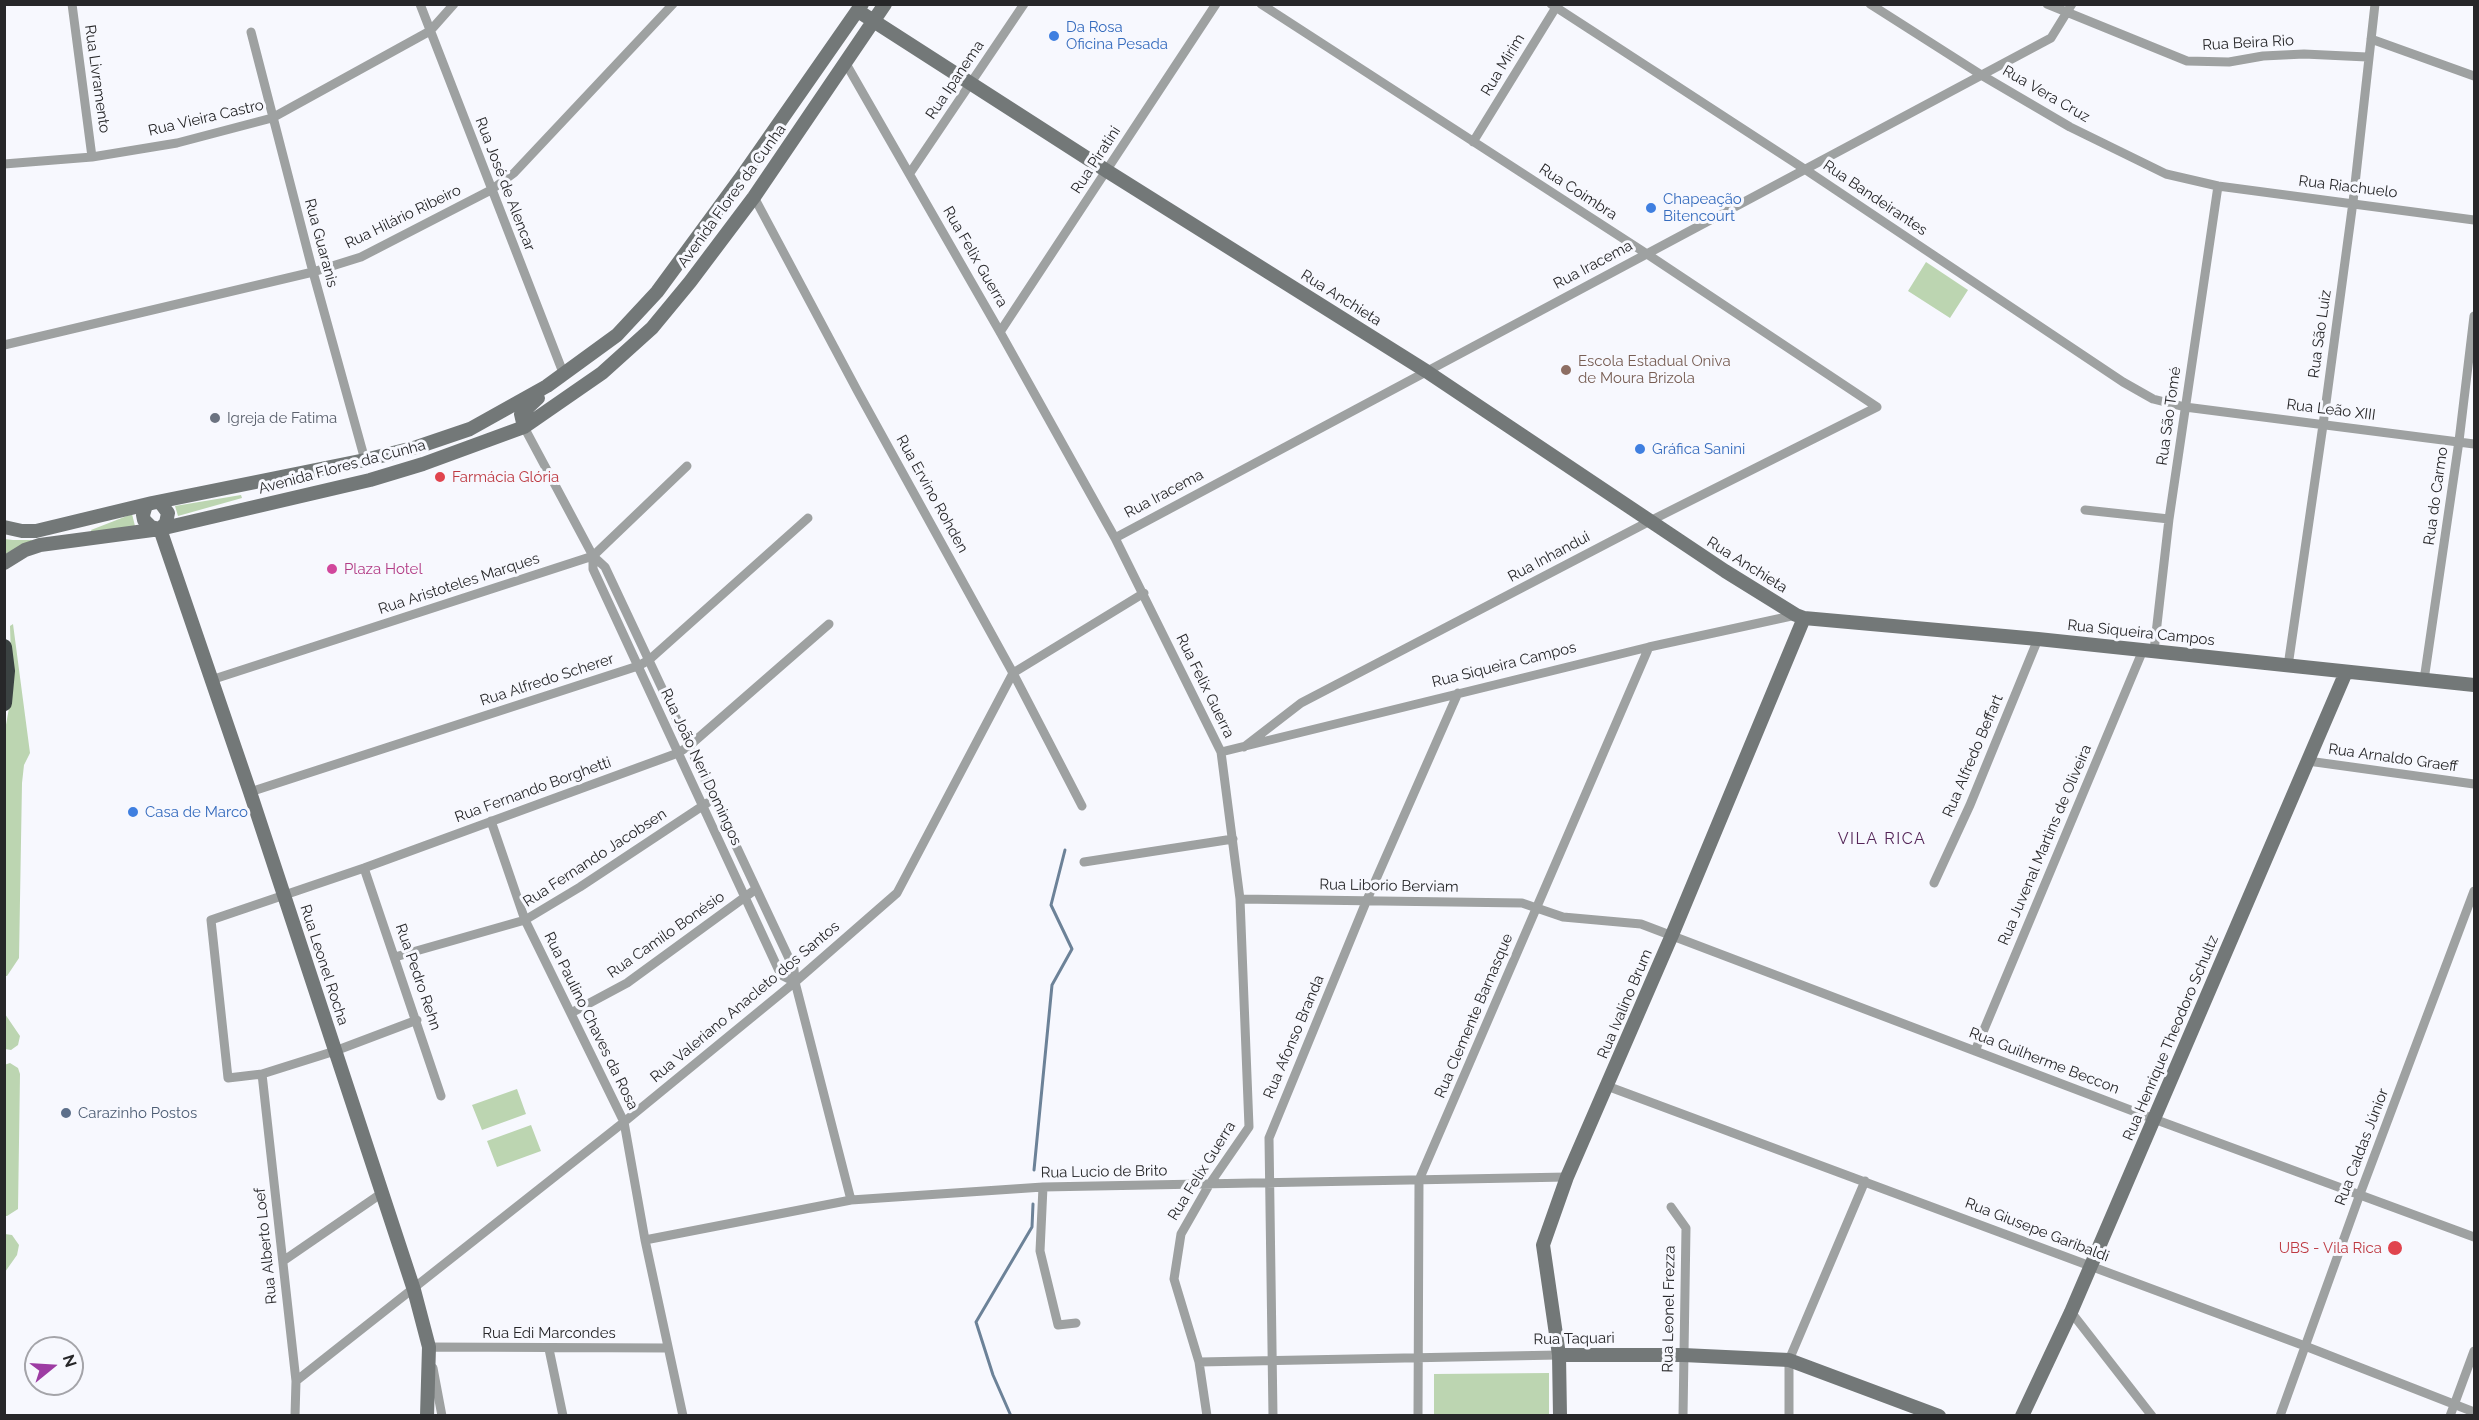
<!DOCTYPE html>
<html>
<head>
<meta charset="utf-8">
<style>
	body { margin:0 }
	#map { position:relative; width:2479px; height:1420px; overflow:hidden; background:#f7f8fe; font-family:Raleway,sans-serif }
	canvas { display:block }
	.frame { position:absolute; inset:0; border:6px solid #272729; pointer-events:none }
	.north { position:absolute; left:24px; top:1336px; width:60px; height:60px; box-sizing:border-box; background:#f7f8fe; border:2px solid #a4a4a9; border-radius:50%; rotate:72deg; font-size:16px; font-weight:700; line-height:24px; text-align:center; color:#272729 }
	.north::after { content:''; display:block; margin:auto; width:21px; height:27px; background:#9d3ca3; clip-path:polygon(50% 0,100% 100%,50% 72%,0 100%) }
</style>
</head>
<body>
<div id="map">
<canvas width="2479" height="1420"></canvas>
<div class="frame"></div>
<div class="north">N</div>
</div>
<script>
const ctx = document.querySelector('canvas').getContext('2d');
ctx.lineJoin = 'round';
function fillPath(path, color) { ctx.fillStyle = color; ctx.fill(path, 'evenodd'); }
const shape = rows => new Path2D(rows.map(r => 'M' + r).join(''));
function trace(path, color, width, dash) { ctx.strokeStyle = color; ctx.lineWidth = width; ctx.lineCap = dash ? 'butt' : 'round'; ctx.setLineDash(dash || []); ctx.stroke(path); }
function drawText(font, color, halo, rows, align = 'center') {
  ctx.font = font + ' Raleway,sans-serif'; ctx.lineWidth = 6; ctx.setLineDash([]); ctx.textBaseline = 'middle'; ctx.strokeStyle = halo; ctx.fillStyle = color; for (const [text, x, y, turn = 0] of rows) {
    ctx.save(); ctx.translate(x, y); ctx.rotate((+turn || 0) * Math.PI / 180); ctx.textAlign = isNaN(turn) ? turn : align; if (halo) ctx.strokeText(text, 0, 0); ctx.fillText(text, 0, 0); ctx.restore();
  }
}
const green = shape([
	[1926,262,1968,290,1950,318,1908,291],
	[241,495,242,498,178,516,175,506],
	[132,514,135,526,92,533,91,530],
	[5,539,13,540,33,540,5,554],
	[13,624,30,753,24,765,22,783,19,958,7,976,5,976,4,736,12,691,10,626],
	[5,1014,20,1036,18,1045,11,1050,5,1049],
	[10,1063,18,1068,20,1074,18,1209,7,1216,4,1216,4,1065],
	[517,1089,526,1114,482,1130,472,1105],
	[531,1125,541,1151,497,1167,487,1141],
	[5,1234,12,1235,19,1245,17,1255,5,1272],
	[1549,1373,1549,1415,1434,1415,1434,1374]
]);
const stream = shape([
	[1034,1170,1052,985,1072,949,1051,905,1065,850],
	[1011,1416,993,1375,976,1322,1032,1227,1033,1204]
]);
const street = shape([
	[72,4,92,157],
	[420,4,564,375],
	[1261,4,1647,254,1877,407],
	[1551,4,1806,170,2123,382,2153,399,2185,407,2474,444],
	[1870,4,1983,76,2070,127,2166,174,2218,186,2474,220],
	[2047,4,2187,61,2229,62,2263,56,2304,54,2367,57],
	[251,32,313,272,365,460],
	[2371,39,2474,76],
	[845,62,1000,332,1115,538,1221,752,1240,899,1249,1127,1209,1185,1181,1234,1174,1279,1199,1362,1207,1416],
	[1473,142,1558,4],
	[4,164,92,157,177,143,272,118,430,31,454,4],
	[910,173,1024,4],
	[754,197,858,392,1013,673,1082,806],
	[1000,332,1216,4],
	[4,345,313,272,361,257,491,190,514,173,673,4],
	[524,427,593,556,605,567,794,969,795,982,851,1200],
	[2085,510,2169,519],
	[1115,538,2051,38,2072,4],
	[593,556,593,569,781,975,795,982],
	[2154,651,2169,519,2218,186],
	[2288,666,2323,425,2353,202,2375,4],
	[211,680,593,556,687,466],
	[2424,680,2459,441,2474,316],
	[1244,747,1301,703,1650,521,1877,407],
	[1221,752,1649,647,1796,615],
	[2308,761,2474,784],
	[250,792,638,666,649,660,808,518],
	[491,821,525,920,624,1122,645,1240,683,1416],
	[1084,862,1233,839],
	[364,868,441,1096],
	[1934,883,1970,805,2038,639],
	[1240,899,1522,903,1563,917,1641,924,2154,1119,2474,1237],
	[395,957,525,920,580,887,707,803],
	[571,1013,627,983,756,889],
	[417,1020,335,1051,262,1074,228,1078,211,920,364,868,678,753,689,746,829,624],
	[1975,1051,2143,650],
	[262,1074,296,1381,295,1416],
	[1607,1086,2305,1346,2474,1412],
	[1043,1187,1040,1251,1058,1325,1076,1323],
	[1671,1207,1686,1228,1683,1416],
	[645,1240,851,1200,1043,1187,1567,1177],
	[283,1261,382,1193],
	[2071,1312,2152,1416],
	[549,1349,563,1416],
	[430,1352,429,1347,668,1348],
	[1199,1362,1559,1355],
	[433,1368,442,1416],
	[296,1381,624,1122,795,982,897,893,1013,673,1144,593],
	[1273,1416,1269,1138,1366,902,1458,693],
	[1418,1416,1419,1180,1649,647],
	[1789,1416,1789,1360,1865,1181],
	[2280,1416,2360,1194,2474,891],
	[2450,1416,2474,1351]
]);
const secondary = shape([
	[858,11,1107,171,1426,371,1725,571,1796,615,1804,618,2038,639,2474,685],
	[524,427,521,414,538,398],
	[160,502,168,513,166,523,160,529],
	[146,505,143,515,144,520,151,527,160,529],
	[4,527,22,531,36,531,152,503,365,460,417,447,470,429,547,386,617,335,657,292,740,179,862,4],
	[160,529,250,792,414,1290,429,1347,427,1416],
	[4,563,25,550,40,545,160,529,370,480,423,464,524,427,602,373,652,328,690,282,754,197,885,4],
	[1559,1355,1683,1355,1789,1360,1939,1416],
	[1560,1416,1559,1355,1543,1245,1567,1177,1672,935,1804,618],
	[2022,1416,2071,1312,2346,672]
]);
const highway = shape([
	[4,647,7,671,4,703]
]);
const markers = [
	[1054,36,6,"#3f7fe0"],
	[1651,208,6,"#3f7fe0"],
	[1566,370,6,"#8d6e63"],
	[215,418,6,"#6b7280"],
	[1640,449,6,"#3f7fe0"],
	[440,477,6,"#e0444e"],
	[332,569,6,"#d1479c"],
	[133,812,6,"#3f7fe0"],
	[66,1113,6,"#5c6f8a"],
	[2395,1248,8,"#e0444e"]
];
const shopNames = [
	["Da Rosa",1066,27],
	["Oficina Pesada",1066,44],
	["Chapeação",1663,199],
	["Bitencourt",1663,216],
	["Gráfica Sanini",1652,449],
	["Casa de Marco",145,812]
];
const streetNames = [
	["Rua Beira Rio",2248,43,-3],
	["Rua Mirim",1503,65,-59],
	["Rua Livramento",97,79,82],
	["Rua Ipanema",955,80,-56],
	["Rua Vera Cruz",2046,94,30],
	["Rua Vieira Castro",206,118,-13],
	["Rua Piratini",1096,160,-57],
	["Rua José de Alencar",505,184,69],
	["Rua Riachuelo",2348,187,7],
	["Rua Coimbra",1578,192,33],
	["Avenida Flores da Cunha",732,196,-54],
	["Rua Bandeirantes",1875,198,34],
	["Rua Hilário Ribeiro",403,217,-26],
	["Rua Guaranis",321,243,75],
	["Rua Felix Guerra",975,257,60],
	["Rua Iracema",1593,265,-28],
	["Rua Anchieta",1341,298,32],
	["Rua São Luiz",2320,334,-82],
	["Rua Leão XIII",2331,410,7],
	["Rua São Tomé",2169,416,-82],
	["Avenida Flores da Cunha",342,467,-15],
	["Rua Ervino Rohden",932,494,61],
	["Rua Iracema",1164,494,-28],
	["Rua do Carmo",2436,496,-82],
	["Rua Inhandui",1549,557,-28],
	["Rua Anchieta",1747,565,32],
	["Rua Aristoteles Marques",459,584,-18],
	["Rua Siqueira Campos",2141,633,6],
	["Rua Siqueira Campos",1504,665,-14],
	["Rua Alfredo Scherer",547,680,-18],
	["Rua Felix Guerra",1205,686,64],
	["Rua Alfredo Beffart",1973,756,-67],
	["Rua Arnaldo Graeff",2393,758,8],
	["Rua João Neri Domingos",701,767,65],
	["Rua Fernando Borghetti",533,790,-20],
	["Rua Juvenal Martins de Oliveira",2045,845,-67],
	["Rua Fernando Jacobsen",595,858,-33],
	["Rua Liborio Berviam",1389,886,1],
	["Rua Camilo Bonésio",666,935,-35],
	["Rua Leonel Rocha",324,965,72],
	["Rua Pedro Rehn",418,977,71],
	["Rua Valeriano Anacleto dos Santos",745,1002,-40],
	["Rua Ivalino Brum",1625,1004,-67],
	["Rua Clemente Barnasque",1474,1016,-67],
	["Rua Paulino Chaves da Rosa",591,1021,64],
	["Rua Afonso Branda",1294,1037,-67],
	["Rua Henrique Theodoro Schultz",2171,1038,-67],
	["Rua Guilherme Beccon",2044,1061,21],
	["Rua Caldas Júnior",2362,1147,-69],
	["Rua Felix Guerra",1202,1171,-58],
	["Rua Lucio de Brito",1104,1172,-1],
	["Rua Giusepe Garibaldi",2037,1230,21],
	["Rua Alberto Loef",266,1246,-96],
	["Rua Leonel Frezza",1669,1309,-89],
	["Rua Edi Marcondes",549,1333],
	["Rua Taquari",1574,1339,-1]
];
const educationNames = [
	["Escola Estadual Oniva",1578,361],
	["de Moura Brizola",1578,378]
];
const worshipNames = [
	["Igreja de Fatima",227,418]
];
const healthNames = [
	["Farmácia Glória",452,477],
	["UBS - Vila Rica",2382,1248,"right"]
];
const hotelNames = [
	["Plaza Hotel",344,569]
];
const serviceNames = [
	["Carazinho Postos",78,1113]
];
const neighbourhoodNames = [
	["VILA RICA",1882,839]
];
fillPath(green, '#bcd5b1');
trace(stream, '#6c8298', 3);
trace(street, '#9ea1a1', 9);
trace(secondary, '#737878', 14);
trace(highway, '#3b4242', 16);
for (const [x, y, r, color] of markers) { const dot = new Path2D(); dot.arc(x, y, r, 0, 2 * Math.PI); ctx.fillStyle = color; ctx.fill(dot); trace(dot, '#f7f8fe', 2); }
drawText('15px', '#366cbe', '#f7f8fe', shopNames, 'left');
drawText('15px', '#272729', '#f7f8fe', streetNames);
drawText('15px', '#785e54', '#f7f8fe', educationNames, 'left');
drawText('15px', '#5b616d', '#f7f8fe', worshipNames, 'left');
drawText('15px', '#be3a42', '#f7f8fe', healthNames, 'left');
drawText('15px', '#b23c85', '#f7f8fe', hotelNames, 'left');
drawText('15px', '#4e5e75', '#f7f8fe', serviceNames, 'left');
ctx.letterSpacing = '1.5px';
drawText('16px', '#552658', '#f7f8fe', neighbourhoodNames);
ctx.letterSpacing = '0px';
</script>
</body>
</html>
